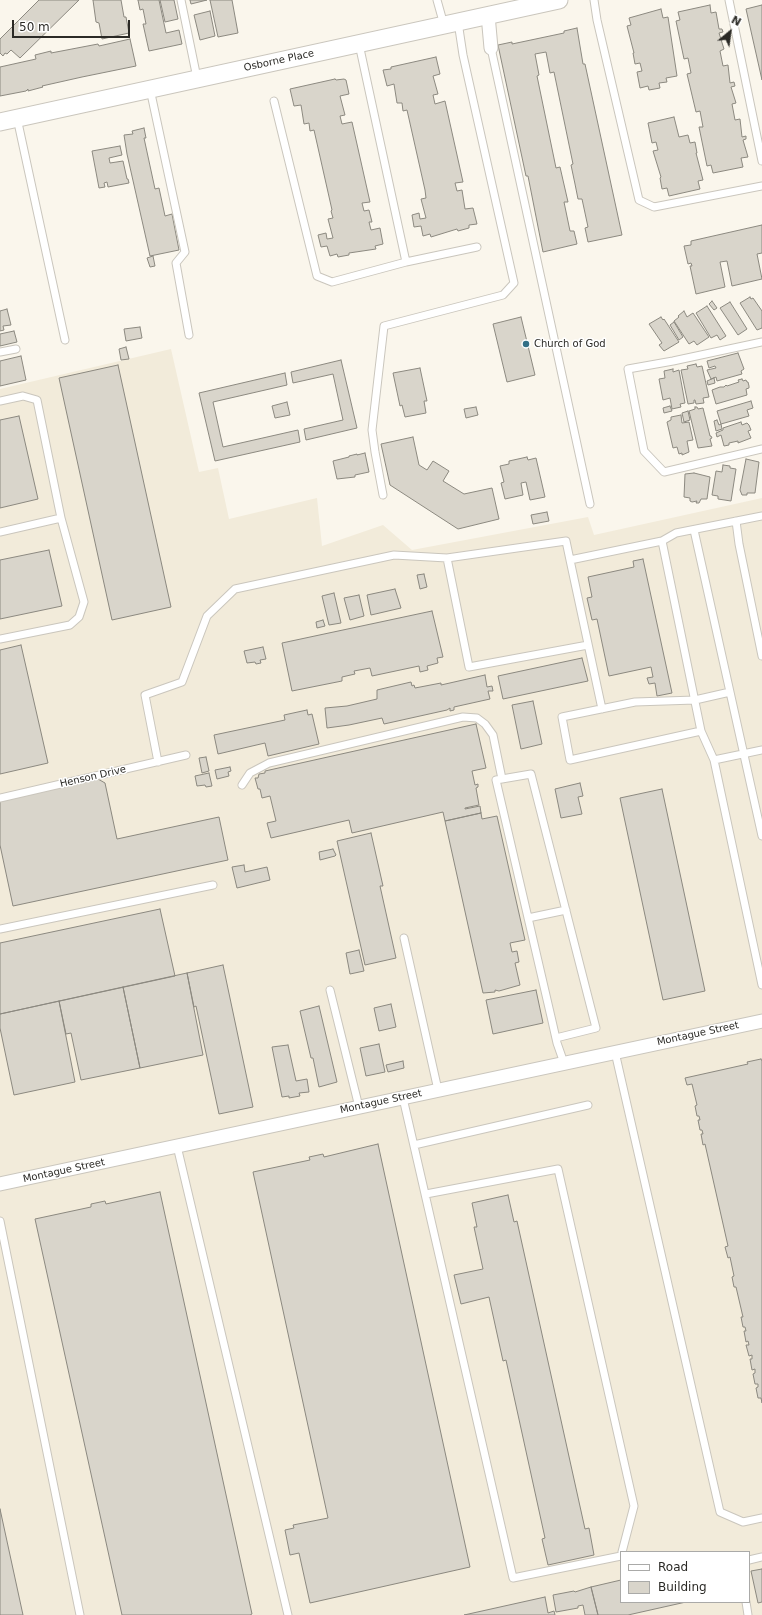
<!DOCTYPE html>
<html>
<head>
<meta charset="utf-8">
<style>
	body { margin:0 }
	#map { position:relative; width:762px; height:1615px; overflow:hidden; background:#faf6ec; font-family:"DejaVu Sans",sans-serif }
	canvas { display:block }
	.legend { position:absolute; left:620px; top:1551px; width:130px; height:52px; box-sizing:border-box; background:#fff; border:1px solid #aaaaa8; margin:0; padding:5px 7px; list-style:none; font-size:12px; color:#2b2a26 }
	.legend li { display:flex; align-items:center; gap:8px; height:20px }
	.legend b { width:20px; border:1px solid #aaaaa8 }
	.north { position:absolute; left:710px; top:12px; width:40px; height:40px; -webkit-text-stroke:3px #fff; paint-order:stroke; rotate:29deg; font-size:11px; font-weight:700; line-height:16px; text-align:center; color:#2b2a26 }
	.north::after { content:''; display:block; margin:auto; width:14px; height:18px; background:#2b2a26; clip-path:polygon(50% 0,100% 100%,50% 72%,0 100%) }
	.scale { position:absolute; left:12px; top:20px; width:118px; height:18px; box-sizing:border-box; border:2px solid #2b2a26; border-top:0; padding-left:5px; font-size:12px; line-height:14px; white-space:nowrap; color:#2b2a26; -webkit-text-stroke:3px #fff; paint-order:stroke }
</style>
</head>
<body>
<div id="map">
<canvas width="762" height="1615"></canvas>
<ul class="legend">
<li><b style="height:5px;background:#fff"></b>Road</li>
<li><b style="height:11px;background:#d9d5cb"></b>Building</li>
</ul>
<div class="north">N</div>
<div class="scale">50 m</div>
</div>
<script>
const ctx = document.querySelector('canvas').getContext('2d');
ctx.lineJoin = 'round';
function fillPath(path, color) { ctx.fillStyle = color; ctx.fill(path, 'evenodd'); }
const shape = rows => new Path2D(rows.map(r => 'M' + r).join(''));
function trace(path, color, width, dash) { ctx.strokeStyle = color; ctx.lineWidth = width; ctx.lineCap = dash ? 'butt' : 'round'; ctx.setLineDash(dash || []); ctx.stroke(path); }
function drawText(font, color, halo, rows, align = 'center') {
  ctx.font = font + ' "DejaVu Sans",sans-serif'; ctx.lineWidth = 3; ctx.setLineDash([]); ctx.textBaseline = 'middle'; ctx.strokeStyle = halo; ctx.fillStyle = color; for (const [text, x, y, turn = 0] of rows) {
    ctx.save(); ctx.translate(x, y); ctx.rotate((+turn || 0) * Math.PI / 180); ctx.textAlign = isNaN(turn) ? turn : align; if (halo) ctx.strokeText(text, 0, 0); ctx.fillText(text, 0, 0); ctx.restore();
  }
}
const built = shape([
	[171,349,199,472,218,468,229,519,317,498,322,546,383,525,412,550,588,517,594,535,762,498,762,1615,0,1615,0,389],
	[621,1552,749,1552,749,1602,621,1602]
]);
const building = shape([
	[39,0,79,0,20,58,11,50,7,54,5,53,3,56,0,53,0,39,39,0],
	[93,0,121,0,124,17,126,17,129,33,102,39,99,23,96,22,93,0],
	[138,0,159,0,166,33,179,30,182,44,149,51,143,24,146,24,143,9,140,10,138,0],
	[160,0,174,0,178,19,165,22,160,0],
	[190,0,207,0,191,4,190,0],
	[210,0,232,0,238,33,218,37,210,0],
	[710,5,711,13,716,12,719,29,722,29,723,32,719,33,724,49,720,51,723,66,728,65,730,83,734,82,735,86,731,87,736,103,732,104,735,120,740,119,742,137,746,136,746,139,743,140,748,157,741,158,743,167,713,173,711,165,707,166,699,127,703,127,700,111,696,112,687,74,691,73,688,58,684,59,676,21,680,20,678,12,710,5],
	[762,5,762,80,746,9,762,5],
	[661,9,663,18,668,17,677,76,666,78,667,82,659,83,660,88,649,90,648,86,640,88,637,72,642,71,640,63,635,64,633,53,634,53,627,26,631,25,629,18,661,9],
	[210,11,215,36,200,40,194,15,210,11],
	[577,28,583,64,585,64,622,235,588,242,585,228,588,227,582,199,578,199,575,184,571,165,573,164,554,72,550,73,546,52,535,54,539,75,537,76,556,168,560,167,568,202,564,202,570,231,574,231,577,244,543,252,528,176,526,176,498,45,512,42,512,44,564,33,564,31,577,28],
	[130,39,136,66,82,77,42,86,43,87,28,91,28,89,26,91,0,96,0,67,36,59,35,55,51,51,51,53,98,44,99,46,130,39],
	[436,57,440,74,433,76,438,94,433,95,435,104,445,101,463,182,455,183,457,191,462,190,465,209,473,208,477,224,469,225,469,228,458,231,457,229,431,237,430,234,423,236,421,226,414,227,412,215,419,213,420,219,426,218,421,199,426,198,425,190,407,110,403,111,402,103,397,103,394,84,387,86,383,70,391,69,391,67,436,57],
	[335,79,336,80,344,79,346,80,349,94,340,96,345,115,340,116,342,124,352,122,370,202,362,203,364,211,369,210,372,222,369,222,371,230,380,228,383,244,375,246,376,249,349,253,349,255,338,257,337,254,330,256,327,246,321,247,318,235,326,233,327,239,333,238,328,219,333,218,331,211,332,210,314,130,310,131,309,123,304,124,301,105,294,106,290,89,335,79],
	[674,117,679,137,688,135,690,143,695,142,697,153,696,153,703,180,698,181,700,189,669,196,667,188,662,189,660,178,661,177,653,151,658,150,656,142,652,143,648,123,674,117],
	[144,128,146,138,144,138,155,189,159,188,165,216,172,214,179,250,150,256,127,154,124,135,133,134,132,131,144,128],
	[120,146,122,155,109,158,110,163,123,161,127,179,128,179,129,183,108,187,107,182,104,183,105,187,99,188,92,151,120,146],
	[762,225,762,253,757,254,762,279,732,286,727,261,720,262,725,287,696,294,690,266,692,266,691,263,688,264,684,246,691,245,691,241,762,225],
	[153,256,155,266,150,267,147,258,153,256],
	[750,297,751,299,753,298,762,311,762,328,757,330,740,303,750,297],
	[712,301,717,308,714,310,709,304,712,301],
	[730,302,747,329,738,335,720,308,730,302],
	[707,306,726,336,720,340,717,335,711,338,696,313,707,306],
	[7,309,11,325,3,326,4,330,0,331,0,311,7,309],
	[684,311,687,317,693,313,709,337,697,345,694,341,689,344,674,321,679,317,678,316,684,311],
	[521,317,535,375,507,382,493,324,521,317],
	[661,317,663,320,664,319,679,342,664,351,659,345,662,343,649,324,661,317],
	[674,322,683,337,679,340,670,325,674,322],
	[140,327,142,338,126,341,124,329,140,327],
	[14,331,17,342,0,346,0,334,14,331],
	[126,347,129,359,121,360,119,349,126,347],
	[738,353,744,369,741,371,742,374,717,381,716,377,711,379,707,370,716,368,715,366,709,368,707,361,738,353],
	[21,356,26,380,0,386,0,361,21,356],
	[341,360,357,428,306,440,304,429,343,420,333,374,293,383,291,372,341,360],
	[696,364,697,367,702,366,709,397,703,398,704,403,696,404,695,400,694,400,694,403,688,404,681,370,688,369,687,366,696,364],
	[118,365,171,607,112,620,59,378,118,365],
	[420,368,427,401,424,401,426,413,405,417,402,405,400,406,393,373,420,368],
	[673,369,673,372,679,370,685,403,680,404,681,407,672,409,670,398,663,400,659,379,665,378,664,371,673,369],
	[285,373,287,385,213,402,223,447,298,430,300,442,215,461,199,393,285,373],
	[714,378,715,383,708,385,707,381,714,378],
	[742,379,743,381,746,380,747,382,748,382,749,386,749,388,746,389,747,395,716,404,712,390,720,387,724,387,726,385,727,386,739,382,738,380,742,379],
	[751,401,753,408,747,410,749,416,721,424,717,411,751,401],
	[287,402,290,415,275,418,272,406,287,402],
	[670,406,672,411,664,413,663,408,670,406],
	[476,407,478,415,466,418,464,409,476,407],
	[695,407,697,407,698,409,703,408,710,436,711,436,712,438,710,439,712,446,698,448,689,411,695,409,695,407],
	[688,411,690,420,684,422,682,413,688,411],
	[681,415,682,423,689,422,693,440,687,441,689,452,682,455,682,453,679,454,677,447,673,448,667,422,671,420,671,417,681,415],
	[19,416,38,499,0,508,0,420,19,416],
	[717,420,719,425,721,424,722,429,716,431,714,421,717,420],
	[741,422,742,425,747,423,749,425,751,430,748,431,751,438,738,443,738,441,729,443,729,445,724,446,721,435,717,437,716,433,723,430,723,428,741,422],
	[413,437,419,465,427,470,433,461,449,471,443,481,464,494,492,488,499,519,458,529,390,485,381,444,413,437],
	[365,453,369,472,355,475,355,477,337,479,333,461,349,457,349,456,357,454,357,455,365,453],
	[527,457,528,460,536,458,545,497,530,500,526,482,521,483,523,495,505,499,501,483,504,482,500,466,509,464,509,461,527,457],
	[746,459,759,462,755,493,747,493,747,495,742,495,740,490,746,459],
	[723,465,730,466,730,468,736,469,731,501,718,499,718,496,712,495,716,471,722,472,723,465],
	[694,473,710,477,707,499,701,499,699,503,696,503,697,501,692,502,690,501,690,498,684,497,685,474,694,473],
	[547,512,549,521,533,524,531,515,547,512],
	[49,550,62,606,0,619,0,560,49,550],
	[643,559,672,693,657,696,655,683,649,684,647,678,653,677,651,667,609,676,597,619,592,620,587,598,592,597,588,577,634,567,633,561,643,559],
	[424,574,427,587,420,589,417,575,424,574],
	[395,589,401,608,371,615,367,595,395,589],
	[334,593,341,623,329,625,322,596,334,593],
	[359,595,364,616,350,620,344,598,359,595],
	[432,611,443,657,437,658,438,663,427,666,428,670,420,672,419,666,372,676,370,668,354,671,355,674,342,677,342,681,292,691,282,643,432,611],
	[323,620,325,626,317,628,316,622,323,620],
	[21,645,48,763,0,774,0,650,21,645],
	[263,647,266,659,260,660,261,663,256,664,255,662,247,663,244,651,263,647],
	[582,658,588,681,503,699,498,676,582,658],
	[485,675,487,687,492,686,493,691,488,691,490,699,454,707,454,710,450,711,450,708,447,710,384,724,382,718,349,725,327,728,325,708,347,706,377,699,377,690,411,682,412,686,414,685,415,688,441,683,441,685,485,675],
	[533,701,542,744,521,749,512,705,533,701],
	[307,710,308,715,312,714,319,744,268,756,265,743,218,754,214,735,285,720,284,715,307,710],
	[476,724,486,768,472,771,475,785,478,784,478,787,476,788,479,805,465,808,465,809,480,806,481,813,445,821,443,812,352,833,349,820,271,838,267,823,276,821,270,796,262,798,260,789,258,789,255,778,258,778,259,774,265,773,265,771,476,724],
	[206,757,209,771,202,773,199,758,206,757],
	[230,767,231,771,228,772,229,776,217,779,215,770,230,767],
	[209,773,212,786,206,787,205,785,197,786,195,776,209,773],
	[98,779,105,783,117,839,219,817,228,860,13,906,0,845,0,800,98,779],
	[580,783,583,796,578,797,582,814,561,818,555,789,580,783],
	[662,789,705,991,663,1000,620,798,662,789],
	[481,813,482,819,497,816,525,940,510,943,512,952,517,951,519,962,515,963,520,985,499,991,495,990,495,992,483,993,445,821,481,813],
	[371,833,383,886,380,886,396,958,365,965,337,841,371,833],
	[333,849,336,855,335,856,320,860,319,852,333,849],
	[244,865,245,872,267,867,270,880,237,888,232,867,244,865],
	[160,909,175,976,0,1014,0,943,160,909],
	[359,950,364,971,350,974,346,953,359,950],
	[223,965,253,1107,219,1114,196,1006,194,1007,187,973,223,965],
	[187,973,203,1055,140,1068,123,987,187,973],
	[123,987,140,1068,81,1080,71,1033,66,1034,59,1001,123,987],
	[536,990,543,1023,493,1034,486,1000,536,990],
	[59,1001,75,1082,14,1095,0,1028,0,1014,59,1001],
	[391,1004,396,1027,379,1031,374,1008,391,1004],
	[319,1006,337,1082,319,1087,313,1058,311,1058,300,1011,319,1006],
	[379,1044,385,1072,366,1076,360,1048,379,1044],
	[288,1045,296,1081,307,1079,309,1092,299,1093,300,1096,289,1098,289,1096,282,1097,272,1047,288,1045],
	[761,1059,762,1061,762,1403,761,1398,758,1398,756,1388,758,1387,758,1384,755,1384,753,1374,755,1373,755,1369,752,1370,750,1359,752,1359,752,1355,749,1356,746,1345,749,1345,748,1341,746,1342,744,1331,746,1331,745,1327,743,1327,741,1317,743,1317,736,1287,734,1287,732,1277,734,1276,730,1257,728,1258,725,1247,728,1246,705,1144,703,1145,701,1134,703,1134,702,1130,700,1130,698,1120,700,1120,699,1116,697,1116,695,1106,697,1105,692,1084,687,1085,685,1078,748,1064,747,1062,761,1059],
	[403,1061,404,1068,388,1072,386,1065,403,1061],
	[378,1144,470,1567,310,1603,299,1553,290,1555,285,1530,294,1528,293,1525,328,1518,253,1172,310,1160,309,1157,323,1154,324,1157,378,1144],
	[160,1192,252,1614,250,1615,122,1615,35,1219,91,1207,91,1204,105,1201,106,1204,160,1192],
	[508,1195,514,1222,517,1221,585,1529,589,1528,594,1555,548,1565,542,1539,545,1538,506,1360,503,1361,489,1297,461,1304,454,1275,483,1269,474,1227,477,1227,472,1203,508,1195],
	[0,1509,23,1615,0,1615,0,1509],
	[762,1569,762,1602,758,1603,751,1571,762,1569],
	[621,1580,621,1602,686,1602,628,1615,598,1615,591,1587,621,1580],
	[591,1587,598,1615,585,1615,583,1605,578,1606,578,1608,556,1612,553,1595,574,1591,575,1592,591,1587],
	[545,1597,548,1613,554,1611,555,1615,464,1615,545,1597]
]);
const service = shape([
	[181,0,197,78],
	[437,0,444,25],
	[594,0,597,20,639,200,654,207,762,186],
	[729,0,762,161],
	[491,48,590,504],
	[150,89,185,252,176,263,189,335],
	[274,101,317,276,332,282,406,262,359,44],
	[17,118,65,340],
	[406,262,477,247],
	[762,342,673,361,628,369,644,451,664,472,762,449],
	[0,352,16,349],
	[0,401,23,396,37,400,61,518,84,602,79,617,70,625,0,639],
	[383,495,375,452,372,430,384,326,503,295,514,283,463,55,458,22],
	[736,521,739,544,762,656],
	[694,530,762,836],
	[0,532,61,518],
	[662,541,701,731,714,760,762,985],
	[447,558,469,667,588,645],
	[570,560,602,709],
	[701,731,570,760,562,717,635,702,695,700,730,692],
	[714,760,762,750],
	[158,762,145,695,182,682,207,616,235,589,394,555,447,558,566,541,570,560,662,541,676,533,762,516],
	[242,785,250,773,269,763,463,717,477,718,485,724,493,735,502,779],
	[0,798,186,755],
	[528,918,566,910],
	[0,929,213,885],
	[404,938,438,1090],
	[330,990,359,1107],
	[556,1038,596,1028,531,774,496,780,552,1021,557,1043,564,1063],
	[615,1052,720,1512,743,1522,762,1518],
	[403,1098,513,1578,621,1556],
	[414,1145,588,1105],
	[177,1146,288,1615],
	[426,1194,558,1169,634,1506,622,1552],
	[0,1221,80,1615],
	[749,1560,762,1557],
	[746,1602,748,1615]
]);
const minor = shape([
	[488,15,491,48],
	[0,1184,762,1021]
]);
const tertiary = shape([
	[0,122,559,0]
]);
const markers = [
	[526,344,4,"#326f86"]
];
const streetNames = [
	["Osborne Place",279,61,-12],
	["Henson Drive",93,777,-13],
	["Montague Street",698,1034,-12],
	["Montague Street",381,1102,-12],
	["Montague Street",64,1171,-12]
];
const poiNames = [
	["Church of God",534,344]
];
fillPath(built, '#f2ebda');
fillPath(building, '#d9d5cb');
trace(building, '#8c8980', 1);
trace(service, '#cac6bd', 9);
trace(minor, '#cac6bd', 15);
trace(tertiary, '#cac6bd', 19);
trace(service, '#fff', 7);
trace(minor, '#fff', 13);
trace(tertiary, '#fff', 17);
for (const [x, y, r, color] of markers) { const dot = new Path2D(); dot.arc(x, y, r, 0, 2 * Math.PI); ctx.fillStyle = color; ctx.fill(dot); trace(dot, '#fff', 1.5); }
drawText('10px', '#2b2a26', '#fff', streetNames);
drawText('10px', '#2b2a26', '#fff', poiNames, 'left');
</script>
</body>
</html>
